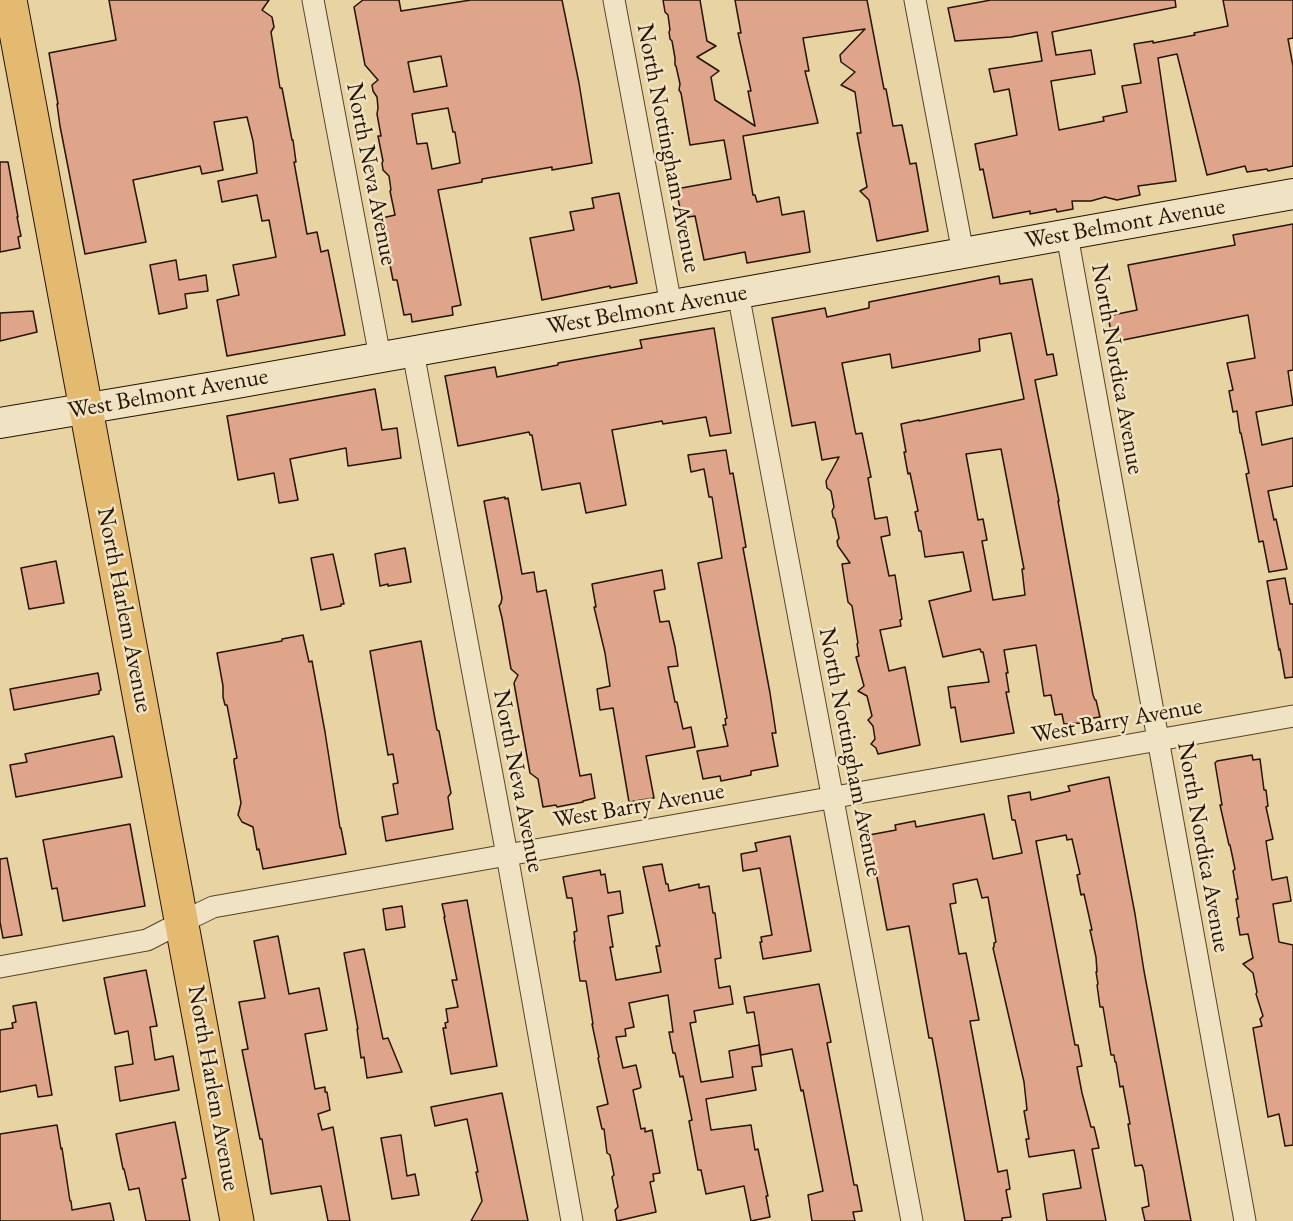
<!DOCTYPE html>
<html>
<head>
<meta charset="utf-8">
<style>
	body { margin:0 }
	canvas { display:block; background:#e7d4a2 }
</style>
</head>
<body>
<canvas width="1293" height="1221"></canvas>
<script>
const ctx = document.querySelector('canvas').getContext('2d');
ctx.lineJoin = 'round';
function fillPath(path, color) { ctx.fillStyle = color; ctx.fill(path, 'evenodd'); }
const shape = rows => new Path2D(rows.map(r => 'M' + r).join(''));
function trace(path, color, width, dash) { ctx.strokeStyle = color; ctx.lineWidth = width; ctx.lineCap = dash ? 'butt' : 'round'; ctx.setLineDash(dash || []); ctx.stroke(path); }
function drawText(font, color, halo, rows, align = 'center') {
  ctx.font = font + ' "EB Garamond",serif'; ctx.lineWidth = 5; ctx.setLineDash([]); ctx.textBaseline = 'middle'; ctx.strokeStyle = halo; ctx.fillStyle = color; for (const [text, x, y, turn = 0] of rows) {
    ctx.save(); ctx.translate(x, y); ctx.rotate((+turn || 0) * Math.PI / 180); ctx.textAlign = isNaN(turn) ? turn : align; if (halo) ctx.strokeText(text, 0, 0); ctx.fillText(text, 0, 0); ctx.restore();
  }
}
const building = shape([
	[109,0,269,0,262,10,272,17,274,27,271,32,280,88,282,88,292,140,293,140,296,162,294,162,307,234,317,232,321,252,328,250,345,335,227,356,217,300,239,295,233,265,276,257,269,220,262,221,257,195,222,202,218,181,257,173,253,141,247,117,214,122,223,170,202,174,200,166,133,180,146,242,85,254,60,126,57,104,58,104,49,53,116,40,109,0],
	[363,0,399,0,401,11,471,0,562,0,579,83,592,163,552,170,552,167,482,179,482,182,438,190,461,305,452,307,453,315,412,322,411,314,404,315,397,280,393,280,390,265,391,264,382,218,395,215,390,191,391,190,389,176,383,170,382,163,383,161,378,136,381,136,377,114,378,108,377,97,373,91,372,85,378,80,365,65,354,7,363,0],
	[441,56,447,86,414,92,408,62,441,56],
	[448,108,453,132,455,132,460,163,432,169,427,143,417,144,412,114,448,108],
	[663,0,700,0,707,41,716,46,697,57,719,71,711,77,715,100,755,126,748,91,751,91,738,33,741,33,735,0,867,0,884,89,886,89,893,126,902,125,910,164,916,163,928,231,877,241,869,200,860,191,867,187,857,133,861,133,855,92,841,85,855,72,841,62,840,55,865,29,803,38,809,71,805,71,818,123,743,136,753,195,755,195,757,202,779,197,782,215,804,211,810,252,747,263,745,252,704,260,695,216,682,218,676,189,731,179,724,140,690,145,681,93,679,90,680,84,676,66,675,65,675,58,672,41,670,39,669,32,670,30,668,15,665,12,663,0],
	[991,0,1175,0,1176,7,1052,32,1056,55,1091,50,1095,74,1051,81,1059,130,1104,121,1103,117,1127,112,1122,86,1141,83,1134,44,1153,41,1153,43,1195,35,1194,33,1228,26,1223,0,1293,0,1293,38,1288,39,1293,66,1293,166,1268,171,1267,169,1247,172,1245,166,1207,175,1177,54,1158,58,1176,181,1138,186,1140,195,1117,200,1105,197,1091,201,1072,201,1073,209,1057,212,1056,209,1030,214,1030,211,993,218,983,169,980,170,975,144,1017,135,1009,89,994,92,989,69,1042,61,1037,32,1011,37,955,41,948,8,991,0],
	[0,162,8,162,18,217,17,217,21,236,18,237,20,248,0,252,0,162],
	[619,193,637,283,610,288,610,286,542,300,530,238,574,230,570,212,594,208,592,198,619,193],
	[1293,224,1293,370,1288,371,1293,405,1256,412,1262,445,1293,438,1293,486,1268,491,1274,520,1276,519,1287,569,1269,572,1263,541,1259,542,1246,474,1249,473,1241,433,1240,433,1237,411,1233,412,1229,391,1233,390,1227,363,1255,358,1248,315,1113,342,1108,316,1137,310,1128,265,1235,245,1233,235,1293,224],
	[176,260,179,280,206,275,208,291,185,294,187,308,159,314,150,265,176,260],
	[999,276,1000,284,1032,279,1047,355,1053,354,1057,375,1035,380,1059,501,1058,501,1093,695,1095,700,1096,700,1100,717,1087,719,1082,723,1064,724,1062,714,1055,715,1051,695,1044,696,1036,645,1004,650,1008,673,1006,673,1009,692,1006,692,1014,733,961,742,955,707,951,708,948,687,989,682,983,652,981,652,980,649,943,657,929,601,971,591,963,552,925,557,921,531,919,531,915,512,918,511,910,473,908,474,904,452,906,452,901,424,919,420,919,421,1024,399,1011,333,979,339,980,351,892,368,890,354,842,363,855,430,856,434,862,433,871,477,868,478,875,519,887,517,890,535,881,537,889,576,895,575,902,619,900,620,901,626,880,630,889,671,905,667,920,745,878,754,876,748,871,744,875,739,873,726,868,720,872,716,867,696,858,691,864,686,856,657,859,656,857,644,858,643,852,606,848,602,842,564,850,563,838,546,837,541,839,538,835,519,833,517,832,511,834,507,831,491,827,488,826,481,839,457,822,460,815,422,792,426,772,318,825,308,827,317,869,308,869,302,999,276],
	[1001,449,1024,569,1022,569,1025,595,993,600,982,541,987,540,983,519,978,520,966,454,1001,449],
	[33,311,37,332,0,341,0,313,33,311],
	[714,328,731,433,710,436,706,417,663,424,662,421,612,430,626,505,586,513,580,483,542,490,532,435,530,435,529,432,458,446,445,376,495,367,497,377,558,365,558,363,642,348,640,340,714,328],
	[375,389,382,430,397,428,401,458,348,466,346,448,290,459,298,500,279,503,274,473,238,480,227,416,375,389],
	[726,450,730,474,733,473,746,547,743,548,770,693,776,733,772,733,778,766,751,771,751,775,721,781,720,776,703,779,697,751,728,746,723,725,726,725,725,719,727,718,698,563,722,558,712,497,709,497,704,469,691,472,688,455,726,450],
	[505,497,505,499,508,498,522,574,534,572,537,592,546,590,580,776,591,774,595,798,583,801,583,802,557,807,556,805,543,807,538,779,530,773,514,683,518,675,511,669,502,618,499,606,501,603,502,598,484,501,505,497],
	[405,548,411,582,388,586,388,584,380,586,375,554,405,548],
	[333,554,344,604,341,604,341,606,321,610,311,558,333,554],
	[56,561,64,603,29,609,21,568,56,561],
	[662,570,665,589,654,591,660,622,669,621,675,647,678,666,668,667,675,702,677,702,683,729,691,727,695,747,646,756,654,798,629,802,613,708,600,710,597,689,610,686,605,653,594,607,596,607,592,584,662,570],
	[1285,578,1290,604,1293,604,1293,677,1285,678,1280,649,1279,650,1267,581,1285,578],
	[303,635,309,662,312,661,325,732,340,828,341,828,346,854,263,869,259,849,257,850,253,827,242,822,238,815,241,803,234,762,234,759,237,758,227,705,225,705,223,697,223,686,217,653,282,641,282,639,303,635],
	[421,641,437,730,439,731,449,783,451,793,448,797,453,829,386,841,382,817,398,814,393,784,398,783,393,754,388,755,370,651,421,641],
	[98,673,101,690,99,691,99,694,14,710,10,689,98,673],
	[113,736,114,737,122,777,16,797,10,765,27,762,25,754,113,736],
	[1252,755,1253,760,1260,759,1264,790,1266,790,1268,806,1266,807,1273,839,1266,841,1272,880,1287,877,1291,901,1273,904,1279,942,1293,945,1293,1145,1285,1146,1279,1114,1268,1117,1253,1028,1262,1026,1260,1019,1263,1016,1256,994,1257,992,1253,973,1243,964,1253,958,1248,934,1240,935,1237,918,1239,917,1236,899,1238,899,1233,871,1235,869,1230,845,1229,845,1220,805,1222,805,1215,763,1217,761,1252,755],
	[1109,777,1135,914,1144,971,1191,1221,1145,1221,1142,1208,1149,1206,1144,1171,1142,1165,1135,1166,1128,1124,1130,1124,1123,1086,1120,1087,1116,1062,1115,1062,1114,1055,1111,1055,1103,1007,1100,1007,1097,985,1098,984,1096,972,1097,972,1096,957,1090,930,1092,930,1084,894,1081,895,1077,875,1080,874,1072,839,1067,840,1066,835,1036,841,1075,1045,1078,1045,1082,1066,1077,1067,1082,1093,1091,1127,1094,1127,1099,1148,1092,1149,1106,1221,1047,1221,1043,1194,1081,1188,1074,1150,1029,1157,1026,1139,1029,1139,1024,1111,1027,1110,1024,1082,993,948,994,947,994,943,996,942,988,897,982,898,977,879,953,884,956,903,950,904,959,954,966,953,979,1020,970,1021,998,1172,1007,1170,1010,1189,1006,1190,1011,1217,1002,1218,1002,1221,965,1221,938,1070,932,1038,929,1038,909,926,887,930,869,835,896,830,895,825,915,821,916,827,984,814,993,859,1022,853,1015,820,1012,820,1008,796,1030,792,1031,800,1070,791,1068,786,1109,777],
	[130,824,145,906,63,921,57,888,52,889,43,840,130,824],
	[790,836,811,951,763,959,760,942,762,942,761,937,772,935,760,868,743,871,741,854,757,851,755,843,790,836],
	[7,858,22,935,3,938,0,922,0,859,7,858],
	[662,864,666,884,668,884,669,891,699,884,699,888,709,886,713,913,715,913,721,958,715,959,719,988,730,986,733,1004,694,1011,696,1022,690,1023,701,1082,733,1077,729,1051,759,1045,762,1066,752,1067,756,1090,706,1099,711,1130,751,1125,755,1150,758,1149,764,1178,768,1196,766,1196,770,1217,751,1221,744,1186,706,1194,701,1170,698,1170,689,1121,692,1120,683,1076,680,1077,675,1053,673,1053,669,1032,673,1032,668,995,629,1003,634,1027,625,1029,626,1036,616,1037,623,1068,636,1065,641,1087,640,1088,633,1090,641,1129,645,1128,645,1132,652,1130,660,1173,653,1174,654,1181,650,1182,656,1212,617,1221,615,1210,618,1207,612,1177,614,1175,610,1155,607,1153,604,1129,602,1129,597,1107,608,1104,598,1058,599,1057,592,1024,593,1024,586,981,580,981,574,941,575,941,574,932,577,931,572,898,567,898,563,877,600,870,601,875,605,874,608,893,620,891,623,913,608,916,613,947,610,947,616,980,661,972,656,946,660,946,643,867,662,864],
	[467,900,497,1066,451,1074,443,1028,446,1028,445,1023,448,1022,446,1009,458,1007,452,980,457,980,444,917,445,917,442,904,467,900],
	[402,906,405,927,386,930,383,909,402,906],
	[278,936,289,994,319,988,327,1030,305,1034,315,1089,325,1087,325,1092,327,1092,330,1110,318,1114,322,1130,333,1127,350,1221,328,1221,321,1186,271,1194,262,1139,260,1139,242,1050,248,1049,239,1002,265,998,254,941,278,936],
	[364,949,383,1039,388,1038,402,1072,367,1078,364,1057,361,1058,357,1029,358,1029,344,953,364,949],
	[146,970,157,1026,150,1027,155,1060,173,1056,179,1090,120,1101,115,1067,133,1064,128,1031,115,1034,104,978,146,970],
	[819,984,831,1042,827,1043,849,1158,854,1185,857,1185,862,1211,853,1212,855,1221,812,1221,808,1195,823,1191,803,1090,801,1091,792,1049,761,1055,754,1012,747,1013,744,997,819,984],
	[36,1002,52,1095,38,1097,36,1085,0,1092,0,1030,13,1028,12,1023,16,1022,13,1006,36,1002],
	[502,1093,528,1221,471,1221,482,1201,476,1172,478,1172,467,1119,435,1126,431,1107,502,1093],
	[175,1122,186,1178,182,1179,190,1221,146,1221,139,1188,129,1190,124,1169,123,1169,116,1134,175,1122],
	[57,1125,61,1149,62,1148,70,1201,71,1201,72,1210,110,1203,114,1221,0,1221,0,1134,57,1125],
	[401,1135,407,1176,415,1174,419,1195,392,1199,381,1138,401,1135]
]);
const minor = shape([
	[313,0,380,357],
	[614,0,671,305],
	[915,0,963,253],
	[1067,235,1245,1221],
	[738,293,912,1221],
	[413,352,507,855,572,1221],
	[0,967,147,940,182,922,213,907,1293,716]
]);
const secondary = shape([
	[0,423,220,386,1293,194]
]);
const primary = shape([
	[10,0,237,1221]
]);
const streetNames = [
	["North Nottingham Avenue",668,148,79],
	["North Neva Avenue",371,174,79],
	["West Belmont Avenue",1125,224,-10],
	["West Belmont Avenue",647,310,-10],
	["North Nordica Avenue",1117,369,80],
	["West Belmont Avenue",168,394,-10],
	["North Harlem Avenue",124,610,79],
	["West Barry Avenue",1117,721,-10],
	["North Nottingham Avenue",850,752,79],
	["North Neva Avenue",518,781,79],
	["West Barry Avenue",639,806,-10],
	["North Nordica Avenue",1203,847,80],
	["North Harlem Avenue",213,1088,80]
];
fillPath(building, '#dea58b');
trace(building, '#271300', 1.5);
trace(minor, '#574328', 23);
trace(secondary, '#271300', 32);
trace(primary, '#271300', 35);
trace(minor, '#efe3c3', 21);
trace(secondary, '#efe3c3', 30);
trace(primary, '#e4ba71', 33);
drawText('24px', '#271300', '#efe3c3', streetNames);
</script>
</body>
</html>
